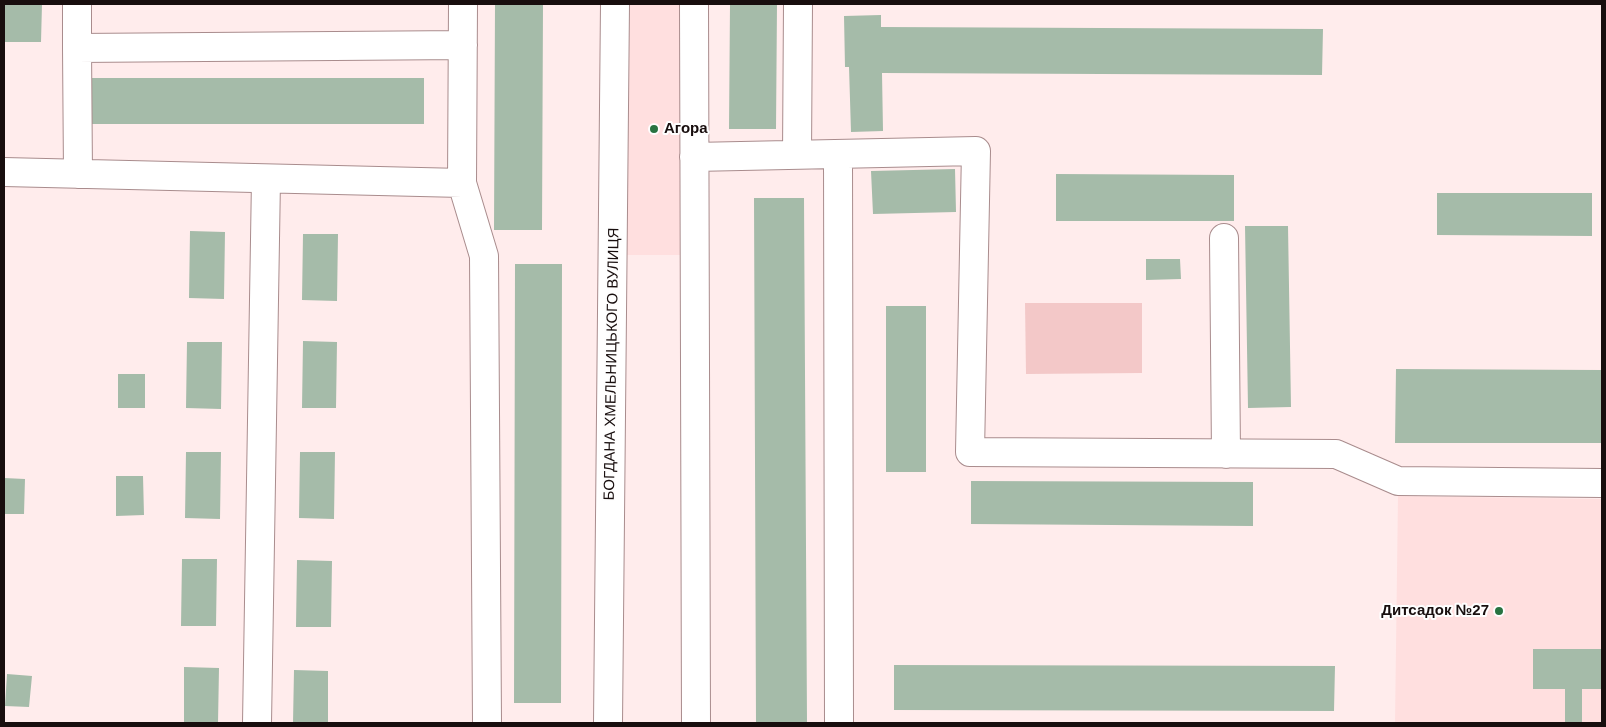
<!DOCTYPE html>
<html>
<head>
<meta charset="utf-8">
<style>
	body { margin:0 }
	#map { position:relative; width:1606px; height:727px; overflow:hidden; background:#ffecec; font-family:Arial,sans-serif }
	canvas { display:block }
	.frame { position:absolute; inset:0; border:5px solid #180e0e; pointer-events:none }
</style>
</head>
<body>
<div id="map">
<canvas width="1606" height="727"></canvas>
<div class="frame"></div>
</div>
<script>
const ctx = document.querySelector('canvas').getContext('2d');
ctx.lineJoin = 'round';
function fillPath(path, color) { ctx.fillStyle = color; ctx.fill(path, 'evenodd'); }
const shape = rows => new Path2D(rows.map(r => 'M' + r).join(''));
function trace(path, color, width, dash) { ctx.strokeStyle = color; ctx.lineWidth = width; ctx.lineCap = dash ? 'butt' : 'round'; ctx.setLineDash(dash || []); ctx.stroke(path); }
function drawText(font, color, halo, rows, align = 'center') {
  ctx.font = font + ' Arial,sans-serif'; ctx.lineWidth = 4; ctx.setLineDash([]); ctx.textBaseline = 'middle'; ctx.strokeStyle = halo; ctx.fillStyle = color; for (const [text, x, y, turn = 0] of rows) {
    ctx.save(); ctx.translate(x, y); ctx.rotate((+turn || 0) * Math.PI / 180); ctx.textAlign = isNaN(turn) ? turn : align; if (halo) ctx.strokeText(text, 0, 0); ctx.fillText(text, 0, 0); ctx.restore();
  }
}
const built = shape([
	[626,4,684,4,683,255,625,255],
	[1398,496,1602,499,1602,723,1395,723]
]);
const green = shape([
	[1025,303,1142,303,1142,373,1026,374]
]);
const building = shape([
	[4,4,42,4,41,42,4,42],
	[495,4,543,4,542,230,494,230],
	[730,4,777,4,776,129,729,129],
	[881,15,881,27,1323,29,1322,75,882,73,883,131,851,132,849,67,845,67,844,16],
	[92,78,424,78,424,124,92,124],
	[955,169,956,212,873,214,871,171],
	[1056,174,1234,175,1234,221,1056,221],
	[1437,193,1592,193,1592,236,1437,235],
	[754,198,804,198,807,723,756,723],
	[1245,226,1288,226,1291,407,1248,408],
	[190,231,225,232,224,299,189,298],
	[303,234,338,234,337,301,302,300],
	[1146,259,1180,259,1181,279,1146,280],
	[515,264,562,264,561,703,514,703],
	[886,306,926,306,926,472,886,472],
	[303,341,337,342,336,408,302,408],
	[187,342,222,342,221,409,186,408],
	[1396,369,1601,370,1601,443,1395,443],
	[118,374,145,374,145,408,118,408],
	[186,452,221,452,220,519,185,518],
	[300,452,335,452,334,519,299,518],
	[116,476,143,476,144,515,116,516],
	[4,478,25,479,24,514,4,514],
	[971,481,1253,482,1253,526,971,524],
	[182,559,217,559,216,626,181,626],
	[297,560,332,561,331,627,296,627],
	[1533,649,1602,649,1602,689,1582,689,1582,723,1565,723,1565,689,1533,689],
	[894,665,1335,666,1334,711,894,710],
	[184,667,219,668,218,723,184,723],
	[294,670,328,671,328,723,293,723],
	[7,674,32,676,29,707,5,706]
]);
const minor = shape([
	[77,4,77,48,463,45],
	[694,4,696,723],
	[77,48,78,174],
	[838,154,839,723],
	[797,155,798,4],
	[694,157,976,151,970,452,1336,454,1398,481,1602,483],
	[4,172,462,183,484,256,487,723],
	[462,183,463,4],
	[1224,238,1226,454],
	[257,723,266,179],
	[608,723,615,4]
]);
const markers = [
	[654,129,5,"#287341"],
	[1499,611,5,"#287341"]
];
const poiNames = [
	["Агора",664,129],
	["Дитсадок №27",1489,611,"right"]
];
const streetNames = [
	["БОГДАНА ХМЕЛЬНИЦЬКОГО ВУЛИЦЯ",612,364,-89]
];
fillPath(built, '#ffdfdf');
fillPath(green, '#f3c8c8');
fillPath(building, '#a5bba9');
trace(minor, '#a98c8d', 30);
trace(minor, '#fff', 28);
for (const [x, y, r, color] of markers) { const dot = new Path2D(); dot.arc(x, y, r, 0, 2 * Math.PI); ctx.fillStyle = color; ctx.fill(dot); trace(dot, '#fefefe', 2); }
drawText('bold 15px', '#180e0e', '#fefefe', poiNames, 'left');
drawText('15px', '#180e0e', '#fefefe', streetNames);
</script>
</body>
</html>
